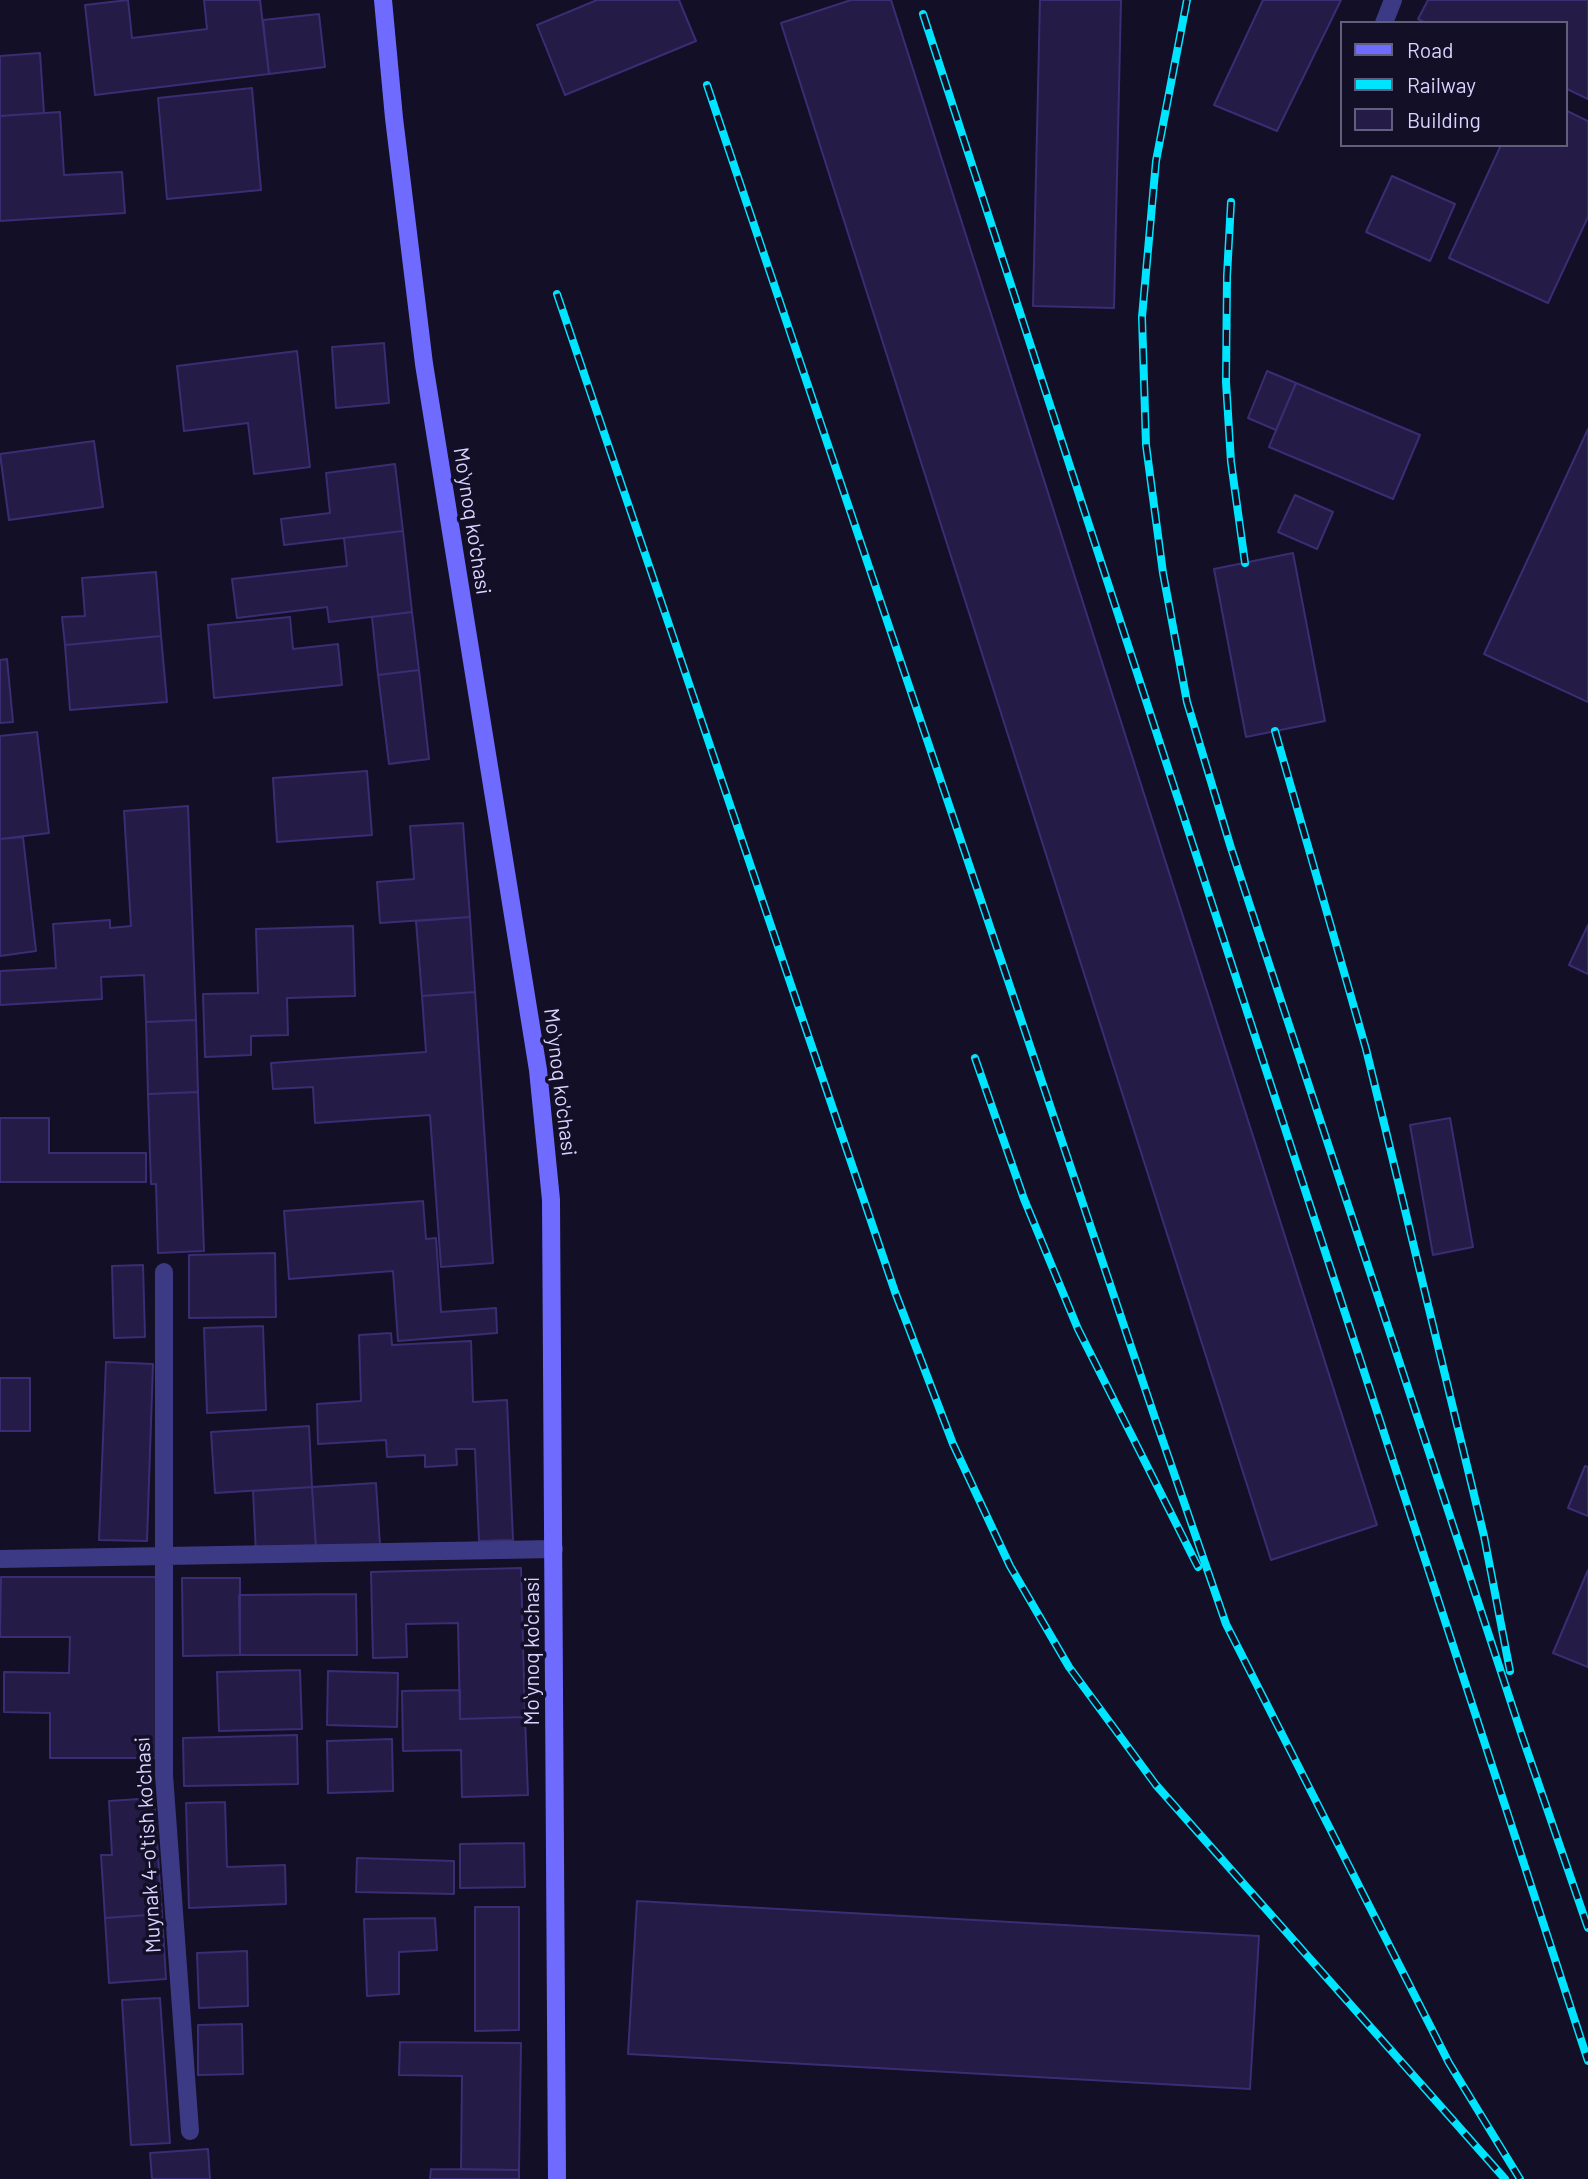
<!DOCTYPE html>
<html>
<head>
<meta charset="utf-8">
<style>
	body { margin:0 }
	#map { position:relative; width:1588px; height:2179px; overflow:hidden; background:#130f26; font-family:Barlow,sans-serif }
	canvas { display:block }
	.legend { position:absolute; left:1340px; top:21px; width:228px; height:126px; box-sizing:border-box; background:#130f26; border:2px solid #625e7d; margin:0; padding:9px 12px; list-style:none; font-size:21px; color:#d9d4ff }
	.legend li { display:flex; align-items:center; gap:14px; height:35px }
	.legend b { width:35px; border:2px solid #625e7d }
</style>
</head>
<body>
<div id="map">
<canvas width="1588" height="2179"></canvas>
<ul class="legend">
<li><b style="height:9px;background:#6f6bff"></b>Road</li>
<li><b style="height:9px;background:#00e5ff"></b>Railway</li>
<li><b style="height:19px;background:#241b47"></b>Building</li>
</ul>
</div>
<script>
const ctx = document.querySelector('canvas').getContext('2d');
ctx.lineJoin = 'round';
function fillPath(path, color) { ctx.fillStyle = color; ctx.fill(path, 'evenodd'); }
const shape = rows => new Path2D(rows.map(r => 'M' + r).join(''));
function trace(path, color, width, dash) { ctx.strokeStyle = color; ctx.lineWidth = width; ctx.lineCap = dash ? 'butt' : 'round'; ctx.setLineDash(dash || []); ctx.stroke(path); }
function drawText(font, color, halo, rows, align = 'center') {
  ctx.font = font + ' Barlow,sans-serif'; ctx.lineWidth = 7; ctx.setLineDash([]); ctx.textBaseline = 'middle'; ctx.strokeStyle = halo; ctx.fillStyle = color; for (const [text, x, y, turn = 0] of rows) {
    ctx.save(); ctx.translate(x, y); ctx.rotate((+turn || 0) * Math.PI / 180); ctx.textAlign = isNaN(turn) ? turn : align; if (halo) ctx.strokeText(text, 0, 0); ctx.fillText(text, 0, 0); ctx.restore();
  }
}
const building = shape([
	[128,0,132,38,207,29,204,0,260,0,269,74,95,95,85,5,128,0],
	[597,0,679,0,696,41,565,95,537,25,597,0],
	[851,0,891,0,1377,1525,1271,1560,781,23,851,0],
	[1040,0,1121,0,1114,308,1033,306,1040,0],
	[1263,0,1341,0,1277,131,1214,105,1263,0],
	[1428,0,1588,0,1588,99,1565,88,1565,23,1426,23,1418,19,1428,0],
	[319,14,325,67,269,74,263,20,319,14],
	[40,53,44,113,0,116,0,56,40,53],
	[252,88,261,190,167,199,158,98,252,88],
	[1565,110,1588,121,1588,217,1548,303,1449,258,1501,145,1565,145,1565,110],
	[60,112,64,175,122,172,125,213,0,221,0,116,60,112],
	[1392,176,1455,204,1430,261,1366,232,1392,176],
	[384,343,389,403,336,408,332,347,384,343],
	[297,351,310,467,254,474,248,423,184,431,177,366,297,351],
	[1267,371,1296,383,1276,430,1248,418,1267,371],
	[1296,383,1420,435,1393,499,1269,447,1296,383],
	[1588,429,1588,702,1484,654,1588,429],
	[94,441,103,507,9,520,0,454,94,441],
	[395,464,403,531,284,545,281,519,330,513,326,473,395,464],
	[1295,495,1333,512,1317,549,1278,532,1295,495],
	[403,531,412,612,329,622,327,607,237,618,232,579,347,566,344,538,403,531],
	[1293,553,1325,721,1246,737,1214,569,1293,553],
	[156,572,161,636,65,645,62,617,85,616,82,578,156,572],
	[412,612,419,670,378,675,372,617,412,612],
	[290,617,293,649,338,644,342,685,214,698,208,625,290,617],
	[161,636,167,702,70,710,65,645,161,636],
	[7,659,13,722,0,723,0,660,7,659],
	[419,670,429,759,389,764,378,675,419,670],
	[37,732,49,833,0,839,0,736,37,732],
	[367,771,372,835,277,842,273,778,367,771],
	[188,806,196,1020,146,1022,144,975,101,977,102,999,0,1005,0,971,56,968,53,924,110,920,110,928,131,926,124,811,188,806],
	[463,823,470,917,380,923,377,882,414,879,410,826,463,823],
	[23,837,36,951,0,956,0,839,23,837],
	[470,917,475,992,422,996,416,921,470,917],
	[1588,925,1588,974,1569,965,1588,925],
	[353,926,355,996,287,998,288,1035,251,1036,251,1055,205,1057,203,994,258,993,256,929,353,926],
	[475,992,493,1263,441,1267,430,1115,315,1123,313,1087,273,1089,271,1063,426,1052,422,996,475,992],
	[196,1020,198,1092,148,1094,146,1022,196,1020],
	[198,1092,204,1251,158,1253,156,1184,151,1184,148,1094,198,1092],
	[0,1118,49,1118,49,1153,146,1153,146,1182,0,1182,0,1118],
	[1450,1118,1473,1247,1433,1255,1410,1125,1450,1118],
	[423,1201,426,1239,436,1238,441,1312,496,1308,497,1333,398,1341,393,1271,289,1279,284,1211,423,1201],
	[275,1253,276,1317,189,1318,189,1255,275,1253],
	[143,1265,145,1337,114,1338,112,1266,143,1265],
	[263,1326,266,1410,207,1413,204,1328,263,1326],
	[391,1333,392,1345,471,1341,473,1402,507,1400,513,1540,479,1541,475,1449,456,1449,457,1465,425,1467,425,1455,387,1457,386,1440,318,1444,317,1404,361,1401,359,1335,391,1333],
	[106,1362,153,1364,147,1541,99,1540,106,1362],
	[0,1378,30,1378,30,1431,0,1431,0,1378],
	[309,1426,312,1487,215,1493,211,1432,309,1426],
	[1585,1466,1588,1467,1588,1516,1568,1508,1585,1466],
	[376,1483,380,1545,316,1549,312,1487,376,1483],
	[312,1487,316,1549,256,1553,253,1491,312,1487],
	[521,1568,525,1717,460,1719,458,1623,406,1624,407,1657,373,1658,371,1572,521,1568],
	[1588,1570,1588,1667,1553,1653,1588,1570],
	[1,1577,159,1577,159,1758,50,1758,50,1713,4,1712,4,1672,69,1673,70,1637,0,1637,1,1577],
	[182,1578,240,1578,240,1655,183,1656,182,1578],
	[356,1594,357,1655,240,1655,239,1595,356,1594],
	[300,1670,302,1729,219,1731,217,1672,300,1670],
	[328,1671,398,1673,397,1727,327,1725,328,1671],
	[460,1690,460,1719,525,1717,528,1795,462,1797,461,1750,403,1751,402,1691,460,1690],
	[297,1735,298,1784,184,1786,183,1738,297,1735],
	[392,1739,393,1791,328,1793,327,1741,392,1739],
	[154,1798,162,1914,105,1918,101,1855,112,1855,109,1801,154,1798],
	[225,1802,227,1867,285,1865,286,1904,189,1908,186,1803,225,1802],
	[524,1843,525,1887,460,1888,460,1844,524,1843],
	[357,1858,454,1861,454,1894,356,1892,357,1858],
	[637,1901,1259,1936,1250,2089,628,2054,637,1901],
	[475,1907,519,1907,519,2030,475,2031,475,1907],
	[162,1914,166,1979,109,1983,105,1918,162,1914],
	[435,1918,437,1950,399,1952,399,1994,367,1996,364,1919,435,1918],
	[247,1951,248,2006,199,2008,197,1953,247,1951],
	[160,1998,170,2143,131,2145,122,2000,160,1998],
	[242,2024,243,2074,198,2075,198,2025,242,2024],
	[400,2042,521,2043,519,2170,461,2169,462,2076,399,2075,400,2042],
	[208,2149,210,2179,152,2179,150,2153,208,2149],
	[431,2169,519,2170,519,2179,430,2179,431,2169]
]);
const lane = shape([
	[1384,23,1393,0]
]);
const street = shape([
	[164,1272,164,1775,190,2131],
	[0,1559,554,1549]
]);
const secondary = shape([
	[383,0,394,118,424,364,538,1070,551,1200,557,2179]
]);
const rail = shape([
	[1187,0,1156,161,1142,317,1146,445,1163,573,1187,702,1231,848,1521,1733,1588,1928],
	[923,14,1588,2061],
	[707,85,1157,1424,1226,1624,1449,2063,1520,2179],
	[1231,202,1227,276,1226,382,1231,462,1245,563],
	[557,294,895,1292,953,1444,1010,1566,1069,1667,1156,1785,1505,2179],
	[1275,731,1366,1049,1484,1536,1510,1671],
	[975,1058,1024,1199,1078,1329,1198,1567]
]);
const streetNames = [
	["Moʻynoq ko'chasi",472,521,81],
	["Moʻynoq ko'chasi",560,1082,83],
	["Moʻynoq ko'chasi",532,1651,-90],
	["Muynak 4-o'tish ko'chasi",148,1845,-93]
];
fillPath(building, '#241b47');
trace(building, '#3b2d73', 2);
trace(lane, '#3d3a85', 18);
trace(street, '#3d3a85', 18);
trace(secondary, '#6f6bff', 18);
trace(rail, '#00e5ff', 8);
trace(rail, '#130f26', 5, [16]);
drawText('21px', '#d9d4ff', '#130f26', streetNames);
</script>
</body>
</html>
